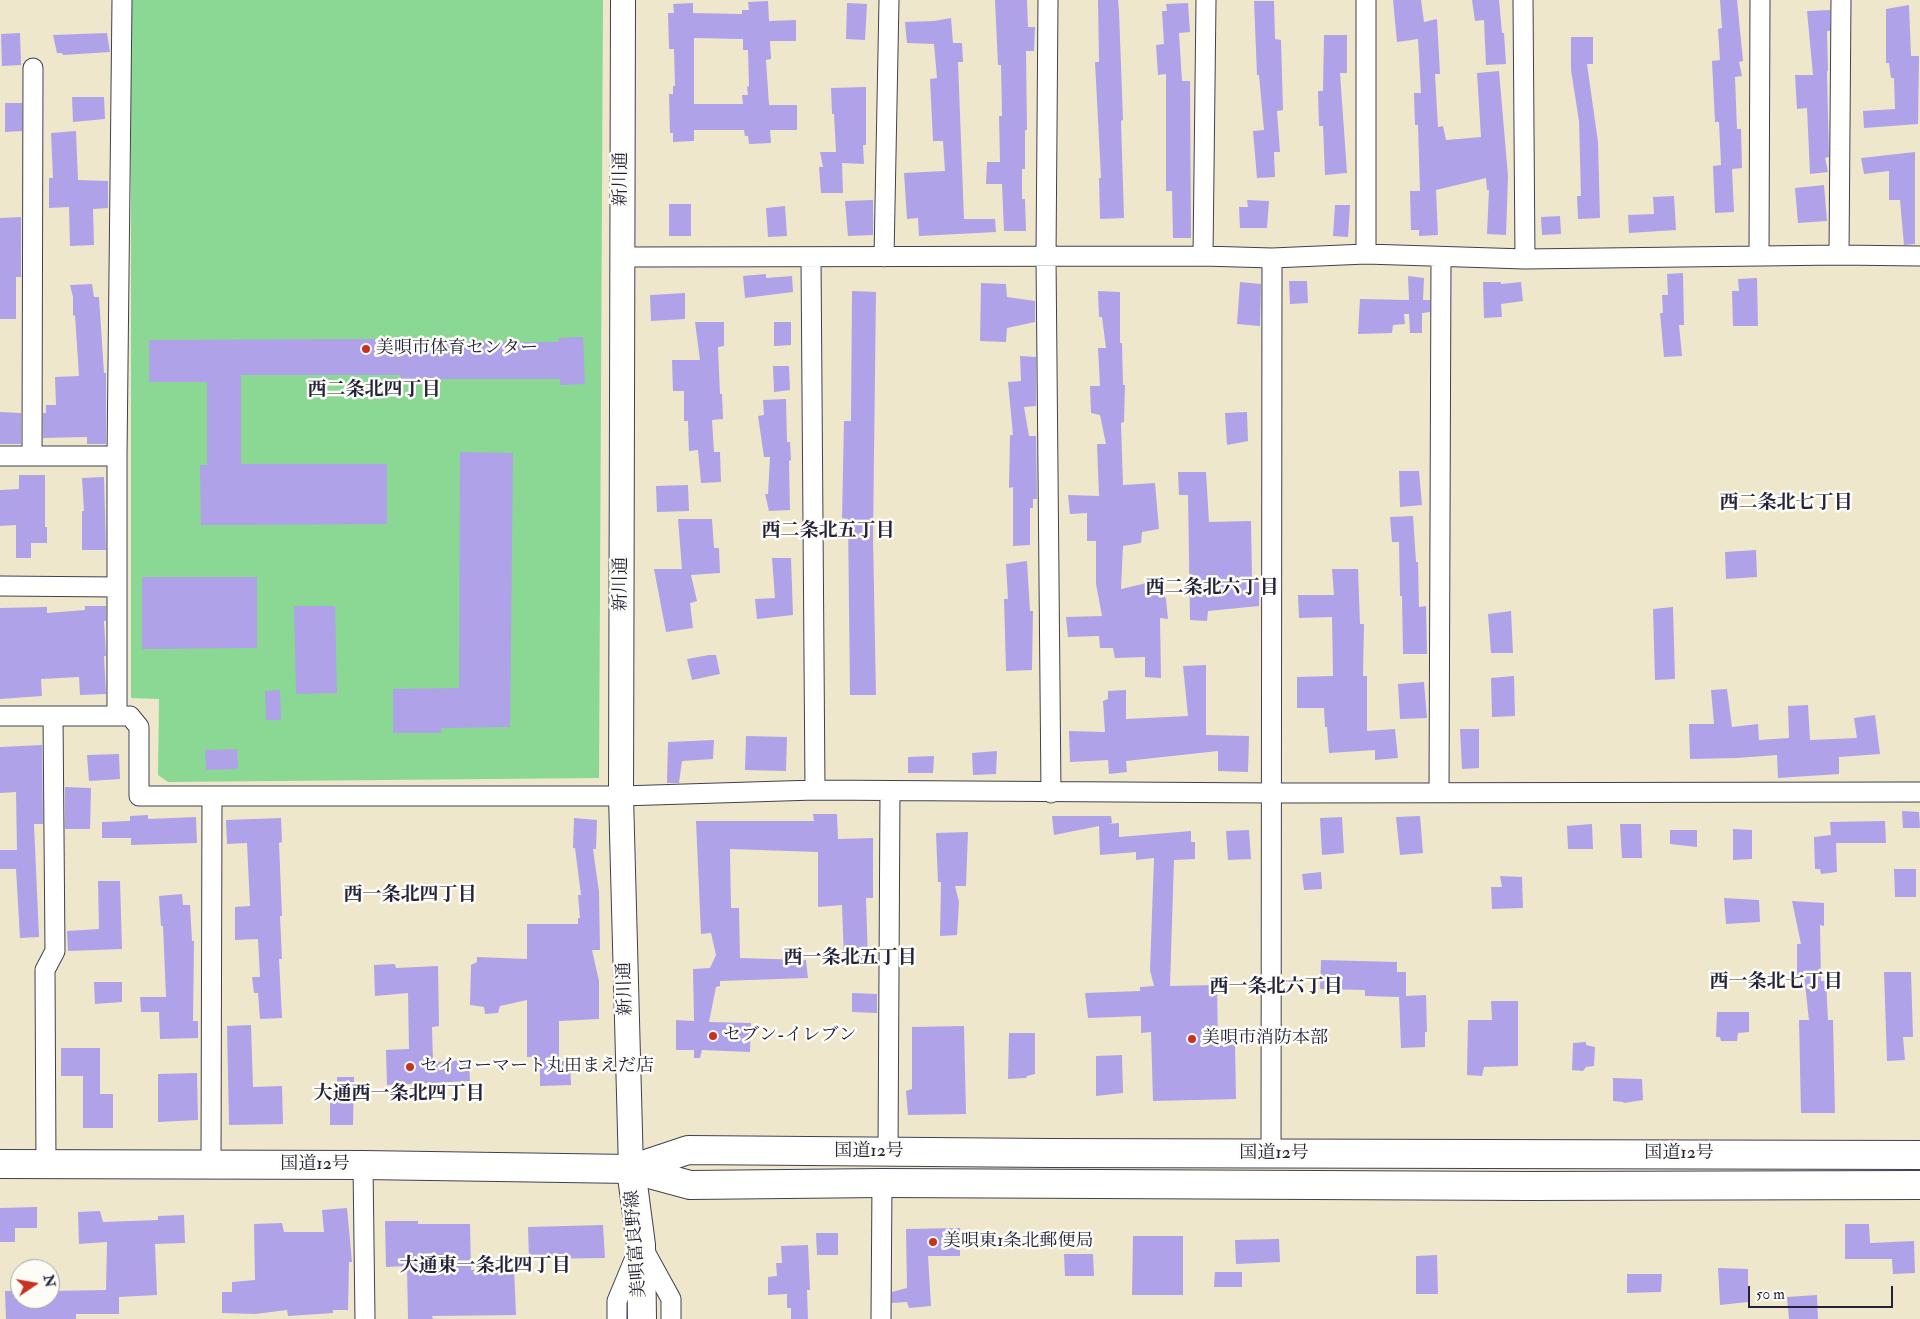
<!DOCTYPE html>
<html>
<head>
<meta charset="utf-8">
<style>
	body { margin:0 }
	#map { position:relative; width:1920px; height:1319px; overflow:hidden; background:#efe7cb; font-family:"IM FELL Double Pica",serif }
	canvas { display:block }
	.north { position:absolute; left:10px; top:1259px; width:50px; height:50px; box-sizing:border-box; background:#fdfcf7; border:1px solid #a5a5ac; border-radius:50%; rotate:78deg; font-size:14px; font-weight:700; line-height:20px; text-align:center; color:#22223b }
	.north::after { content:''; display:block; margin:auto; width:18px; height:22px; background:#c8321e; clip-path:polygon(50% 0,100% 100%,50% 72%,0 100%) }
	.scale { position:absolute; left:1748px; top:1286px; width:145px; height:22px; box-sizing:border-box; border:2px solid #22223b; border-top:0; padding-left:6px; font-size:15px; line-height:18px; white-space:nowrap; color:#22223b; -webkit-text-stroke:4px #fdfcf7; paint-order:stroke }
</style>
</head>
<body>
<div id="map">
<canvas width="1920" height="1319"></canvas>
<div class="north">N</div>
<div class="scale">50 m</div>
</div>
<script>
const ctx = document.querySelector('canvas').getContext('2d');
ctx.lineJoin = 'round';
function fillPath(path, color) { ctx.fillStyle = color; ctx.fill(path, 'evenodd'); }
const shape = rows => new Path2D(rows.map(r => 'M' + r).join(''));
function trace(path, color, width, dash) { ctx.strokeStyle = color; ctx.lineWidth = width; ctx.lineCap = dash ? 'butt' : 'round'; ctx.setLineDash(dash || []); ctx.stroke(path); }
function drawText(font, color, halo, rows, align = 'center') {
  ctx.font = font + ' "IM FELL Double Pica","Noto Serif JP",serif'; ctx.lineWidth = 5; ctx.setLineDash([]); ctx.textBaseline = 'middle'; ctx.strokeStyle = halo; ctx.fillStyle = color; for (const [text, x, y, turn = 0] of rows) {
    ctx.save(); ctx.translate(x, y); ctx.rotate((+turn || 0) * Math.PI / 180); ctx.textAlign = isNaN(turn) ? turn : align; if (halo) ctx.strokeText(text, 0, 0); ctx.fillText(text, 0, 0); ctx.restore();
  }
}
const green = shape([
	[131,0,603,0,599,778,168,782,158,775,159,699,131,698]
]);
const building = shape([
	[995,0,1027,0,1028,27,1035,27,1034,51,1026,51,1027,130,1025,130,1025,169,1022,169,1022,199,1025,199,1026,231,1004,231,1002,184,986,184,987,162,1000,162,999,116,1002,116,1001,65,998,65],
	[1098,0,1118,0,1119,11,1123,120,1121,121,1124,218,1100,219,1099,178,1101,178,1095,62,1099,62],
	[1393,0,1421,0,1424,22,1437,19,1440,74,1435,74,1438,127,1443,126,1446,140,1481,137,1477,73,1499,71,1508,176,1506,235,1487,234,1489,190,1487,190,1486,178,1436,190,1438,235,1419,236,1419,230,1411,230,1410,191,1420,191,1418,125,1415,125,1414,93,1421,93,1418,39,1397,42],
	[1472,0,1499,0,1502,33,1504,33,1506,64,1486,65,1484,20,1475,21],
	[1720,0,1737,0,1743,61,1739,62,1742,76,1735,77,1737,129,1741,129,1742,168,1732,169,1734,212,1715,213,1713,166,1721,165,1719,122,1715,122,1712,61,1720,60,1718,29,1722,28],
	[768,1,769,21,796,20,796,41,770,41,771,59,766,60,769,105,797,105,797,130,770,130,771,143,749,144,748,136,745,136,744,130,694,130,694,141,673,142,673,133,670,133,669,94,673,94,673,86,675,86,674,49,669,49,668,13,674,13,673,4,693,3,693,13,742,14,742,10,749,10,748,2],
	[694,38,743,39,743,50,748,50,749,86,747,87,748,95,742,95,743,104,694,104],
	[1254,1,1274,1,1275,39,1281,40,1283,110,1277,111,1280,152,1274,152,1275,177,1257,178,1253,131,1264,130,1259,75,1257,75],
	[847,3,867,4,865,40,846,39],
	[1188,3,1190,32,1179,33,1182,81,1190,81,1191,238,1173,238,1172,191,1166,191,1166,74,1158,75,1156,45,1164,44,1162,11,1167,11,1166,4],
	[1909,5,1911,56,1919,56,1918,124,1864,128,1863,111,1895,109,1894,78,1891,78,1889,63,1886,63,1886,9],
	[1830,10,1830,31,1827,31,1828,71,1827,71,1829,157,1825,158,1828,172,1810,174,1807,108,1797,109,1795,75,1813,75,1807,11],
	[951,18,953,43,962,43,963,62,958,62,964,219,995,219,996,232,919,236,918,218,907,219,904,173,945,171,943,141,933,141,930,79,937,78,934,44,907,43,905,22,934,21],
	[20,33,21,65,2,66,1,34],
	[107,33,110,52,63,55,62,53,57,53,53,35],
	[1324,35,1347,35,1347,73,1340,73,1347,173,1325,175,1323,126,1319,126,1318,91,1323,91],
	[1571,37,1593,37,1593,64,1587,64,1598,142,1600,218,1578,219,1577,196,1581,196,1579,121,1571,70],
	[866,87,866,145,863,145,864,164,842,163,843,193,821,193,819,167,823,167,820,152,836,152,834,114,832,114,831,88],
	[72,97,104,97,105,119,73,122],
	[5,103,22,103,22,131,5,132],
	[76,131,78,180,108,181,108,208,93,209,94,245,70,246,69,207,49,208,49,178,53,178,51,133],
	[1915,152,1915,244,1904,245,1900,200,1889,200,1889,171,1864,174,1861,158],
	[1824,185,1827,221,1798,223,1795,188],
	[1674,196,1676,230,1629,233,1628,215,1654,214,1653,197],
	[873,200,873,235,848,236,845,201],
	[1247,200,1269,201,1267,228,1240,228,1239,207,1248,207],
	[669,204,691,204,691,236,669,236],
	[1335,205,1350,205,1348,237,1333,236],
	[785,206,787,236,768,237,766,208],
	[1560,216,1561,234,1542,235,1541,217],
	[21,217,21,277,16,277,16,319,0,319,0,218],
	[1683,273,1684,325,1679,325,1682,356,1664,357,1660,313,1663,313,1662,295,1668,295,1667,274],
	[766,274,766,278,792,276,793,292,745,298,743,276],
	[1408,276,1424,278,1423,300,1430,300,1430,312,1422,313,1422,333,1410,333,1409,314,1404,314,1405,324,1393,325,1392,333,1358,334,1360,299,1409,300],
	[1757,278,1758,326,1733,326,1732,291,1739,291,1738,279],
	[1289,281,1307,281,1308,303,1290,304],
	[1240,282,1261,284,1260,326,1237,324],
	[1483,282,1501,282,1501,284,1521,282,1523,301,1501,304,1502,317,1484,318],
	[981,283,1006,284,1007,297,1035,301,1035,322,1007,328,1006,342,980,341],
	[92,284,94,297,99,297,104,373,106,373,106,444,87,444,87,437,43,438,43,413,46,413,46,405,56,405,55,377,79,376,75,315,73,316,73,297,70,285],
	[852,291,876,292,873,537,876,695,850,695,848,519,842,518,844,421,851,421],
	[1098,291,1120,292,1120,343,1122,343,1123,385,1125,385,1124,422,1121,423,1123,485,1155,483,1159,529,1142,532,1141,543,1123,546,1121,589,1151,582,1152,586,1160,587,1166,599,1168,619,1160,618,1161,678,1145,677,1145,657,1115,658,1113,648,1100,648,1099,636,1068,637,1066,617,1102,616,1096,584,1096,541,1087,541,1087,513,1070,514,1068,495,1099,496,1097,444,1106,444,1100,415,1091,413,1090,386,1100,386,1098,348,1106,348,1102,317,1099,317],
	[685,293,685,319,651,321,650,295],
	[695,322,724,322,724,346,718,347,720,394,722,394,723,419,712,420,714,452,720,452,721,482,701,483,698,450,689,451,688,421,684,421,684,391,673,391,672,360,700,360],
	[774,322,791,322,791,345,774,346],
	[583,337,585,384,560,385,560,379,401,379,401,375,241,375,241,464,387,464,387,524,201,525,200,465,207,465,207,382,149,382,149,340,385,339,385,342,559,342,558,338],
	[1020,356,1036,357,1036,406,1024,407,1029,436,1036,436,1037,499,1033,499,1033,508,1030,508,1030,545,1013,546,1013,487,1009,488,1010,435,1013,435,1008,382,1021,381],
	[773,366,789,366,790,390,774,392],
	[786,399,787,442,790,442,791,460,789,461,790,510,769,511,765,494,768,494,770,457,764,457,758,416,764,415,763,400],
	[0,412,21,413,21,444,0,444],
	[1247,412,1248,441,1227,445,1225,413],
	[460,452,513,453,510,727,441,728,442,733,393,733,393,689,459,688],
	[1399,471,1419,471,1422,505,1400,507],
	[1178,472,1206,472,1209,522,1251,521,1252,578,1259,578,1259,606,1208,611,1207,621,1190,620,1188,495,1179,495],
	[19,475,45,475,45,527,47,527,47,543,31,543,31,558,16,558,16,525,0,526,0,490,19,489],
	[104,477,106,550,82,550,82,511,84,511,82,478],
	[688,485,689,511,657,512,656,486],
	[1413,516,1416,562,1418,562,1419,607,1426,606,1427,654,1403,654,1402,596,1400,596,1399,542,1392,542,1390,517],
	[678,519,712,519,714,548,719,548,720,573,691,575,697,601,690,603,693,628,666,632,654,569,682,569],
	[1756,550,1757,577,1726,579,1725,552],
	[772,558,791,558,793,615,757,619,755,599,775,598],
	[1027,561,1030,611,1033,611,1032,670,1006,671,1004,599,1008,599,1006,564],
	[1332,569,1358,569,1360,624,1364,624,1363,676,1367,676,1367,731,1395,729,1398,758,1375,760,1375,750,1329,753,1327,727,1325,727,1324,708,1297,708,1297,677,1333,676,1332,617,1299,618,1298,595,1334,595],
	[142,577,257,577,257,648,142,649],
	[85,606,106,606,106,621,104,621,106,656,104,656,106,694,80,695,79,677,41,679,42,696,0,699,0,608,47,607,47,613,85,610],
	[294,606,335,606,337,693,296,694],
	[1673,607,1675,679,1655,680,1653,609],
	[1511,611,1513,653,1491,653,1488,614],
	[709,655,716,655,720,674,692,680,687,659],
	[1206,665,1206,735,1249,736,1248,772,1218,771,1218,751,1126,761,1127,772,1109,774,1108,760,1070,762,1069,731,1105,732,1103,701,1108,699,1108,691,1126,690,1126,719,1188,716,1183,666],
	[1514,676,1515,716,1492,717,1491,678],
	[1424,682,1427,718,1400,719,1398,684],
	[1727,689,1732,727,1758,724,1759,740,1789,738,1788,706,1808,705,1810,740,1857,738,1854,718,1875,715,1880,754,1839,757,1839,774,1778,778,1777,755,1737,758,1690,759,1689,724,1714,724,1711,690],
	[280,690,281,720,266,720,265,691],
	[1460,729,1479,729,1479,768,1462,769],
	[746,736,787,737,786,771,745,770],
	[714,740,713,759,682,761,679,783,667,783,668,742],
	[42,745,43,824,34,824,39,937,20,938,16,869,0,869,0,850,17,850,16,792,0,793,0,747],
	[237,749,238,769,206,770,205,750],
	[997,751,996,774,973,775,972,753],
	[119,754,120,779,89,781,87,755],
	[934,756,933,773,908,773,908,757],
	[65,787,91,788,90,829,65,829],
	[1902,811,1919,812,1920,828,1903,828],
	[813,814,837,814,838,839,873,838,873,898,866,898,868,960,844,961,842,905,818,907,818,852,730,849,731,908,739,908,740,958,806,960,808,978,720,981,720,986,716,987,709,1022,751,1023,750,1052,702,1050,700,1058,694,1058,694,1050,676,1050,676,1020,694,1021,693,969,710,968,716,955,711,933,701,934,696,821,814,821],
	[148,815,148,819,196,817,197,843,131,845,131,838,102,838,102,822,130,821,130,816],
	[1052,816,1111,816,1112,823,1108,824,1119,823,1119,837,1191,831,1191,842,1195,842,1195,859,1174,860,1170,986,1217,985,1218,1045,1235,1045,1236,1099,1153,1101,1151,1032,1141,1033,1141,1016,1088,1018,1085,993,1140,991,1140,987,1154,986,1150,970,1154,858,1136,860,1136,852,1100,855,1099,826,1054,835],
	[1420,816,1423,853,1400,855,1396,817],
	[1342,817,1344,853,1322,855,1320,818],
	[281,818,282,842,279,843,282,916,280,916,282,959,279,959,282,1018,260,1019,258,993,254,993,252,977,260,977,258,939,235,940,235,907,250,906,247,843,227,844,226,820],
	[574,818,597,820,596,849,593,849,599,892,600,950,592,950,599,981,599,1019,559,1021,559,1061,570,1061,571,1085,540,1086,540,1057,527,1057,527,1000,500,1006,498,1013,485,1014,484,1007,470,1005,471,965,477,962,477,957,527,959,527,924,578,924,578,918,580,918,578,895,581,895,575,848,573,848],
	[1885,821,1886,843,1836,843,1837,872,1821,874,1820,869,1815,869,1814,837,1831,835,1830,822],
	[1592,824,1593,849,1568,849,1567,826],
	[1620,824,1641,824,1642,858,1622,858],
	[1733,829,1752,830,1752,859,1733,860],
	[1249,830,1251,859,1228,860,1226,831],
	[1670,830,1697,830,1697,847,1670,844],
	[968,832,966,886,955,886,959,902,957,935,940,936,941,882,938,882,936,833],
	[1894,869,1916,869,1916,897,1895,897],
	[1321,872,1322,889,1304,890,1302,874],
	[1500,876,1522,877,1523,908,1492,909,1491,887,1502,887],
	[98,881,120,881,122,949,68,951,67,931,99,929],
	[182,894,183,905,190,905,192,941,194,941,193,1021,198,1021,198,1038,160,1039,159,1012,141,1012,140,997,166,997,163,926,161,926,159,896],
	[1724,898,1759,900,1760,922,1726,924],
	[1792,901,1824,903,1824,926,1820,925,1821,981,1826,981,1828,1020,1833,1020,1835,1113,1801,1113,1799,1020,1809,1020,1804,975,1797,975,1797,944,1801,944],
	[1321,960,1397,962,1397,972,1406,972,1406,996,1426,995,1427,1032,1425,1032,1425,1047,1401,1048,1399,997,1365,996,1365,990,1320,989],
	[395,964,396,968,438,966,439,1026,432,1027,433,1062,469,1060,470,1081,387,1085,386,1050,409,1049,408,993,375,996,374,965],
	[1884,972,1911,972,1913,1037,1903,1037,1905,1060,1887,1061],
	[94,982,122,982,122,1002,95,1004],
	[852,993,877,994,877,1013,852,1012],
	[1491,1001,1518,1001,1518,1066,1484,1067,1482,1076,1467,1075,1468,1020,1492,1020],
	[1717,1012,1749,1012,1749,1032,1738,1033,1737,1041,1721,1041,1720,1037,1716,1037],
	[251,1025,253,1087,282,1086,283,1124,229,1125,227,1026],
	[964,1026,966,1114,908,1115,906,1091,912,1089,912,1027],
	[1009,1033,1035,1033,1035,1074,1027,1076,1026,1078,1008,1079],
	[1586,1042,1586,1045,1595,1047,1594,1066,1586,1067,1583,1071,1572,1070,1573,1043],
	[61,1048,100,1048,100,1094,113,1094,113,1128,83,1128,83,1076,61,1076],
	[1122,1055,1123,1093,1096,1096,1096,1056],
	[197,1073,198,1120,158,1122,158,1074],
	[337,1077,354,1077,353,1125,330,1125,330,1097,338,1097],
	[1613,1078,1642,1079,1643,1100,1624,1103,1623,1102,1613,1101],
	[37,1207,37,1228,15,1228,15,1242,0,1242,0,1208],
	[347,1208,352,1262,349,1262,348,1310,333,1310,333,1313,288,1316,287,1310,255,1314,222,1313,222,1292,232,1292,232,1282,255,1280,254,1224,282,1223,284,1232,324,1232,322,1210],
	[100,1211,103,1222,158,1220,158,1216,184,1215,185,1243,155,1244,157,1295,119,1297,119,1314,76,1314,76,1319,6,1319,5,1291,20,1291,20,1299,50,1299,50,1291,106,1290,107,1242,79,1244,78,1212],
	[385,1221,418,1221,418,1224,470,1224,471,1270,514,1268,516,1315,432,1316,433,1319,408,1319,407,1266,386,1267],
	[1845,1224,1869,1224,1870,1243,1914,1241,1915,1273,1893,1274,1892,1259,1845,1259],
	[603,1225,605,1258,529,1259,528,1227],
	[960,1228,960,1256,928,1256,931,1306,909,1308,907,1302,892,1303,892,1292,907,1288,906,1229],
	[816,1233,838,1233,838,1255,817,1255],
	[1133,1236,1183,1236,1183,1295,1132,1295],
	[1279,1239,1280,1262,1236,1264,1235,1240],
	[808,1245,810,1290,807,1290,808,1319,791,1319,791,1308,787,1308,787,1294,768,1295,768,1277,777,1276,776,1263,782,1263,781,1246],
	[1064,1254,1093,1254,1094,1276,1065,1276],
	[1437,1255,1438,1294,1416,1294,1416,1256],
	[1718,1268,1748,1269,1748,1302,1720,1305],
	[1215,1272,1242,1272,1242,1287,1214,1287],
	[1627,1274,1662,1274,1661,1292,1627,1293],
	[1817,1295,1818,1319,1789,1319,1787,1297]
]);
const minor = shape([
	[1048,0,1046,257,1051,793],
	[1366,0,1366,254],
	[1523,0,1525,259],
	[1839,255,1841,0],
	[1203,256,1206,0],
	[1759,256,1760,0],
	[622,257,1203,256,1272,258,1366,254,1525,259,1839,255,1920,256],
	[811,257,815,790],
	[884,257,889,0],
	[32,455,33,68],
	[0,456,117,456],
	[0,586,117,587],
	[0,716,130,716,139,727,139,796,621,796,815,790,1272,793,1920,792],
	[117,716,117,456,122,0],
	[1439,792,1441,257],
	[888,1152,890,791],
	[1271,1154,1272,258],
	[46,1164,45,970,55,951,53,716],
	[211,1164,212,797],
	[363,1165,365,1319],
	[643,1248,671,1299,671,1319],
	[617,1319,617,1301,637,1253],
	[881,1319,882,1183]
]);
const tertiary = shape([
	[623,0,621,796,631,1169]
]);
const primary = shape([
	[631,1169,641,1245,642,1319]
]);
const trunk = shape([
	[0,1164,363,1165,631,1169,690,1185,882,1183,1529,1186,1920,1185],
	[631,1169,688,1150,1050,1153,1920,1155]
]);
const markers = [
	[366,349,5,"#c8321e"],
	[713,1036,5,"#c8321e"],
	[1192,1039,5,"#c8321e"],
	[410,1067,5,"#c8321e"],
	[933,1242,5,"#c8321e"]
];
const streetNames = [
	["新川通",622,179,-90],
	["新川通",622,584,-90],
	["新川通",626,989,-92],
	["国道12号",869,1152],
	["国道12号",1274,1154],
	["国道12号",1679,1154],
	["国道12号",315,1165],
	["美唄富良野線",637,1244,-94]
];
const poiNames = [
	["美唄市体育センター",376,349],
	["セブン-イレブン",723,1036],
	["美唄市消防本部",1202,1039],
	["セイコーマート丸田まえだ店",420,1067],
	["美唄東1条北郵便局",943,1242]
];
const neighbourhoodNames = [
	["西二条北四丁目",374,391],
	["西二条北七丁目",1786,504],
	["西二条北五丁目",828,532],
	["西二条北六丁目",1212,589],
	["西一条北四丁目",410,896],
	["西一条北五丁目",850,959],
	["西一条北七丁目",1776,983],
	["西一条北六丁目",1276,988],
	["大通西一条北四丁目",399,1095],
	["大通東一条北四丁目",485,1267]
];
fillPath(green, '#8bd794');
fillPath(building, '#b0a2e8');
trace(minor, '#414051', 21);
trace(tertiary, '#414051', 26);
trace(primary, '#414051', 30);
trace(trunk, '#414051', 30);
trace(minor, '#fff', 19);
trace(tertiary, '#fff', 24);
trace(primary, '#fff', 28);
trace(trunk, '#fff', 28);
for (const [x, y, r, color] of markers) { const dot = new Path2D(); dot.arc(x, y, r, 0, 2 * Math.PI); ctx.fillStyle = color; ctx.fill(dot); trace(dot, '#fdfcf7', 2); }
drawText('18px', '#22223b', '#fdfcf7', streetNames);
drawText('18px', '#22223b', '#fdfcf7', poiNames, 'left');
drawText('bold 19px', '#22223b', '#fdfcf7', neighbourhoodNames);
</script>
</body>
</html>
